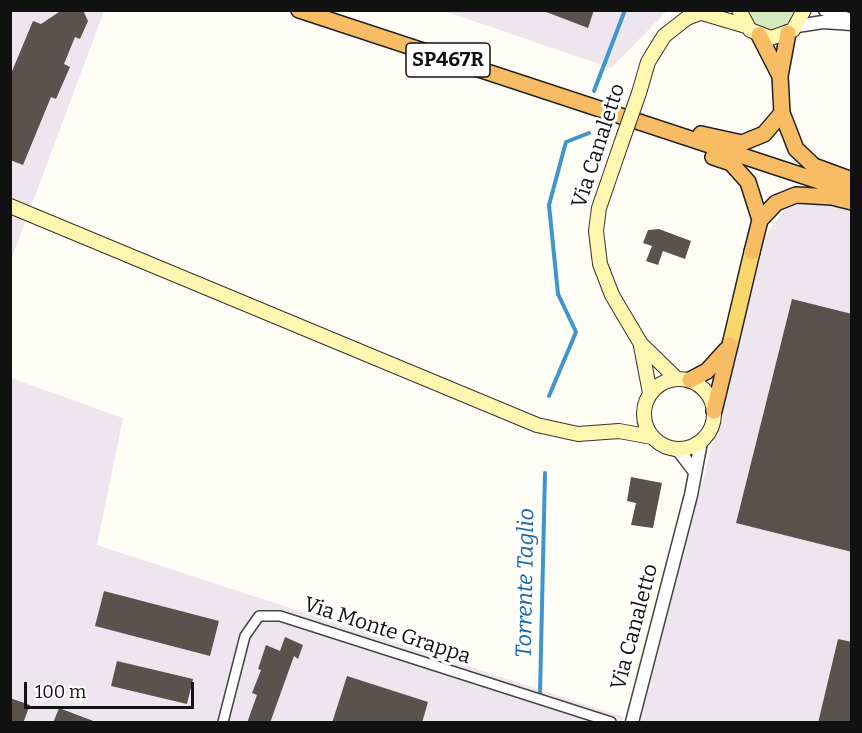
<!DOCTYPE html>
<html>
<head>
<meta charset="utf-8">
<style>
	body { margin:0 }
	#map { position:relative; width:862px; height:733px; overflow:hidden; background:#fffdf5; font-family:Bitter,serif }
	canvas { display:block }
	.frame { position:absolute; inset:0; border:12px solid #111; pointer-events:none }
	.scale { position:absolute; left:24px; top:682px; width:170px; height:27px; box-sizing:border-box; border:3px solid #111; border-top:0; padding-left:8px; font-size:18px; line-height:21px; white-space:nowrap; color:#111; -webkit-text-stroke:4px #fff; paint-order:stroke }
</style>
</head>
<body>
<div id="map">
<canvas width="862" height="733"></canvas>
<div class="frame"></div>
<div class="scale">100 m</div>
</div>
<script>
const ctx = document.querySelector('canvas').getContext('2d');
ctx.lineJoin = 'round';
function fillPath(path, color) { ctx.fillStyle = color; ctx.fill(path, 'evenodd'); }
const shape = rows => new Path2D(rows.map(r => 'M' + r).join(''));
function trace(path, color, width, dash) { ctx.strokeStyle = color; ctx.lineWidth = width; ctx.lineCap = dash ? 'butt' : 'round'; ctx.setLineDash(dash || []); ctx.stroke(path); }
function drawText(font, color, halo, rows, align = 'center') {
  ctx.font = font + ' Bitter,serif'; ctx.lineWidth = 6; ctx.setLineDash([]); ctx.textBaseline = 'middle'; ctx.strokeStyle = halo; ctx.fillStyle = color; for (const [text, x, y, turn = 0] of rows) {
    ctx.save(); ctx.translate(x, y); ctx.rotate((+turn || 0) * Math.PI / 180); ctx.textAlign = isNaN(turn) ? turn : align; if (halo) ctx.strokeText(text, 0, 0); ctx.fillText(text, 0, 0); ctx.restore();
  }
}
const industrial = shape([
	[11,11,104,11,11,260],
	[444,11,667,11,611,68],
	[829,202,851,209,851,722,640,722,767,233,787,207],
	[11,378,123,418,97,545,624,717,622,722,11,722]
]);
const green = shape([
	[746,11,796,11,790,24,773,32,755,26]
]);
const stream = shape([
	[594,91,625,10],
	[549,396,576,332,558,294,549,205,566,142,589,133],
	[540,694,545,473]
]);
const building = shape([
	[62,10,83,10,88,21,80,39,75,37,64,64,70,67,56,99,51,97,23,165,10,160,10,76,33,21,41,24],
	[541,10,594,10,588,28],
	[659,229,691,241,685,259,663,251,658,265,646,261,652,246,643,243,648,230],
	[792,299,852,314,852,552,736,523],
	[631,477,662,483,653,528,631,525,636,503,627,501],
	[104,591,219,621,210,656,95,626],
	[285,637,303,645,298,659,294,656,270,723,247,723,257,695,252,693,261,670,258,669,266,645,280,651],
	[838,639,852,642,852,723,818,723],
	[117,661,193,679,187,704,111,686],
	[347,676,428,702,422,723,332,723],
	[10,698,30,705,23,723,10,723],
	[59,708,96,722,96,723,53,723]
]);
const minor = shape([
	[223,722,245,636,259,616,280,616,611,722]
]);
const tertiary = shape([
	[825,10,848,19,851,24],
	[797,26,823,22,852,24],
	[667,447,679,451,695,472],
	[632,722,691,495,701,442]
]);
const secondary = shape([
	[739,10,750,30,771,38,793,30,804,10],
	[702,13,746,26],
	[639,93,648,62,664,36,687,18,707,10],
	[621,144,599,208,596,231,600,264,612,295,641,344,677,379],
	[10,206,537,425,578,434,619,431,652,437],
	[641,346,650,393],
	'644 414a35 35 0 1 1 70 0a35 35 0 1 1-70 0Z'
]);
const primary = shape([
	[730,345,752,252]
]);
const trunk = shape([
	[299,10,852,192],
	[788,33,780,76,782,113,796,149,814,166,852,180],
	[759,35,780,76],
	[701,134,742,143,764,134,782,113],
	[713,157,731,163,748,182,760,220],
	[752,252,760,220,776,203,796,195,832,197,852,202],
	[690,380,707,371,726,350],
	[714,411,730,345]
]);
const secondaryBridge = shape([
	[621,144,639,93]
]);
const shields = [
	[448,60,84]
];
const shieldNames = [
	["SP467R",448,60]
];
const streetNames = [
	["Via Canaletto",599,146,-72],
	["Via Canaletto",635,627,-75],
	["Via Monte Grappa",387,631,18]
];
const waterNames = [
	["Torrente Taglio",526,583,-89]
];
fillPath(industrial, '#eee6ef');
fillPath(green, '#d5ebbd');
trace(stream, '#3f96cf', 4);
fillPath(building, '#5a524d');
trace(minor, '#444', 12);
trace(tertiary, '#444', 15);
trace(secondary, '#333', 16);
trace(primary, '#222', 18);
trace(trunk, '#222', 18);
trace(minor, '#fff', 9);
trace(tertiary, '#fff', 12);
trace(secondary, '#fff6b0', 14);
trace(primary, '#f9d66b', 15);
trace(trunk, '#f7bc64', 15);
trace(secondaryBridge, '#333', 16, []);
trace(secondaryBridge, '#fff6b0', 14);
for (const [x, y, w] of shields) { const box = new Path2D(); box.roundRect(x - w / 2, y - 17, w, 34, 4.5); ctx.fillStyle = '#fff'; ctx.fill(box); trace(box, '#111', 1.5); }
drawText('bold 20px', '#111', null, shieldNames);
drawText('21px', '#111', '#fff', streetNames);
drawText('italic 22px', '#1768a6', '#fff', waterNames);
</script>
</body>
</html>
